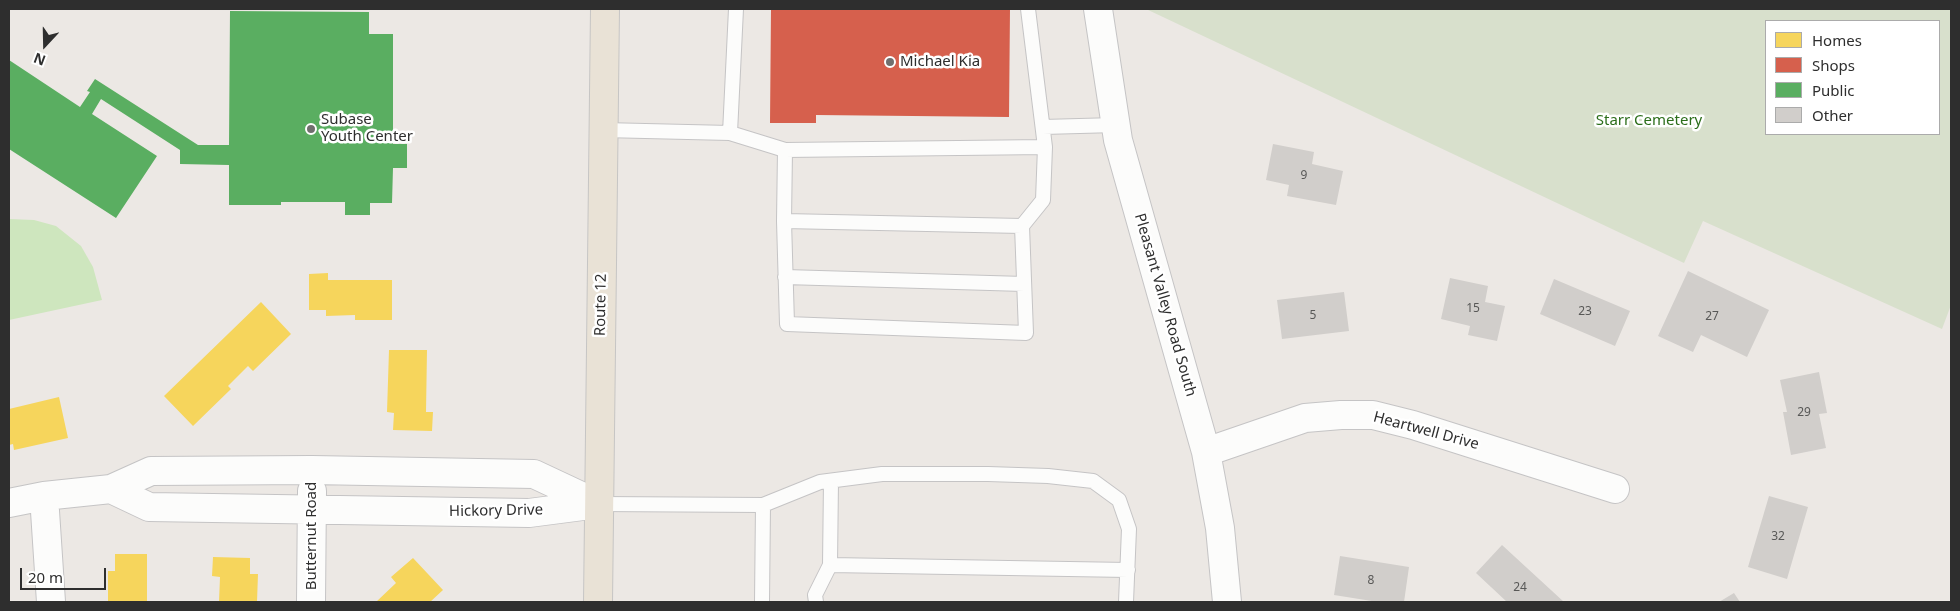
<!DOCTYPE html>
<html>
<head>
<meta charset="utf-8">
<style>
	body { margin:0 }
	#map { position:relative; width:1960px; height:611px; overflow:hidden; background:#ece8e4; font-family:"Noto Sans",sans-serif }
	canvas { display:block }
	.frame { position:absolute; inset:0; border:10px solid #2e2e2e; pointer-events:none }
	.legend { position:absolute; left:1765px; top:20px; width:175px; height:115px; box-sizing:border-box; background:#fff; border:1px solid #ababab; margin:0; padding:6px 9px; list-style:none; font-size:15px; color:#2e2e2e }
	.legend li { display:flex; align-items:center; gap:10px; height:25px }
	.legend b { width:25px; border:1px solid #ababab }
	.north { position:absolute; left:20px; top:20px; width:50px; height:50px; -webkit-text-stroke:4px #fff; paint-order:stroke; rotate:201deg; font-size:14px; font-weight:700; line-height:20px; text-align:center; color:#2e2e2e }
	.north::after { content:''; display:block; margin:auto; width:18px; height:22px; background:#2e2e2e; clip-path:polygon(50% 0,100% 100%,50% 72%,0 100%) }
	.scale { position:absolute; left:20px; top:568px; width:86px; height:22px; box-sizing:border-box; border:2px solid #2e2e2e; border-top:0; padding-left:6px; font-size:15px; line-height:18px; white-space:nowrap; color:#2e2e2e; -webkit-text-stroke:4px #fff; paint-order:stroke }
</style>
</head>
<body>
<div id="map">
<canvas width="1960" height="611"></canvas>
<div class="frame"></div>
<ul class="legend">
<li><b style="height:14px;background:#f6d55c"></b>Homes</li>
<li><b style="height:14px;background:#d6604d"></b>Shops</li>
<li><b style="height:14px;background:#5aae61"></b>Public</li>
<li><b style="height:14px;background:#d1cecb"></b>Other</li>
</ul>
<div class="north">N</div>
<div class="scale">20 m</div>
</div>
<script>
const ctx = document.querySelector('canvas').getContext('2d');
ctx.lineJoin = 'round';
function fillPath(path, color) { ctx.fillStyle = color; ctx.fill(path, 'evenodd'); }
const shape = rows => new Path2D(rows.map(r => 'M' + r).join(''));
function trace(path, color, width, dash) { ctx.strokeStyle = color; ctx.lineWidth = width; ctx.lineCap = dash ? 'butt' : 'round'; ctx.setLineDash(dash || []); ctx.stroke(path); }
function drawText(font, color, halo, rows, align = 'center') {
  ctx.font = font + ' "Noto Sans",sans-serif'; ctx.lineWidth = 5; ctx.setLineDash([]); ctx.textBaseline = 'middle'; ctx.strokeStyle = halo; ctx.fillStyle = color; for (const [text, x, y, turn = 0] of rows) {
    ctx.save(); ctx.translate(x, y); ctx.rotate((+turn || 0) * Math.PI / 180); ctx.textAlign = isNaN(turn) ? turn : align; if (halo) ctx.strokeText(text, 0, 0); ctx.fillText(text, 0, 0); ctx.restore();
  }
}
const green = shape([
	[9,219,34,220,56,226,81,246,93,267,102,300,9,320]
]);
const cemetery = shape([
	[1146,9,1951,9,1951,305,1942,329,1703,221,1684,263],
	[1766,21,1939,21,1939,134,1766,134]
]);
const homes = shape([
	[328,273,328,280,392,280,392,320,355,320,355,315,326,316,326,310,309,310,309,274],
	[261,302,291,334,253,371,248,366,228,386,231,389,193,426,164,396],
	[389,350,427,350,426,412,433,412,432,431,393,430,394,413,387,412],
	[59,397,68,438,14,450,13,444,9,445,9,409],
	[115,554,147,554,147,602,108,602,108,571,115,571],
	[213,557,250,558,250,574,258,574,257,602,219,602,220,577,212,576],
	[413,558,443,590,430,602,376,602,396,583,391,577]
]);
const shops = shape([
	[771,9,1010,9,1009,117,816,115,816,123,770,123]
]);
const public = shape([
	[230,11,369,12,369,34,393,34,393,144,407,144,407,168,393,168,392,203,370,203,370,215,345,215,345,202,281,202,281,205,229,205,229,165,180,164,180,150,101,99,92,114,157,156,116,218,9,149,9,60,80,107,90,92,87,91,95,79,198,145,229,145]
]);
const building = shape([
	[1273,144,1314,152,1312,164,1343,171,1336,205,1287,196,1289,185,1266,180],
	[1688,271,1769,310,1747,357,1701,335,1693,352,1658,336],
	[1450,278,1488,286,1485,302,1505,306,1497,341,1468,335,1470,326,1441,319],
	[1554,279,1630,311,1615,346,1540,314],
	[1344,292,1349,331,1282,339,1277,300],
	[1819,372,1827,413,1819,414,1826,448,1791,455,1783,412,1787,412,1780,380],
	[1769,496,1808,507,1787,579,1748,567],
	[1502,545,1564,602,1507,602,1476,573],
	[1340,556,1409,567,1404,602,1378,602,1334,595],
	[1734,593,1740,602,1719,602]
]);
const service = shape([
	[736,9,730,133,785,150,1045,147,1028,9],
	[1043,127,1116,125],
	[603,130,730,133],
	[784,221,1022,226,1026,333,787,324,784,221,785,150],
	[1022,226,1043,200,1045,147],
	[785,277,1024,284],
	[831,481,830,565,1128,570],
	[598,504,763,505,820,482,882,474,988,474,1048,476,1093,481,1119,500,1129,529,1126,602],
	[762,602,763,505],
	[816,602,815,595,830,565]
]);
const minor = shape([
	[1098,9,1118,140,1206,452,1220,528,1227,602],
	[1206,452,1305,418,1341,415,1373,415,1413,425,1615,489],
	[111,489,149,507,529,513,598,504],
	[44,496,51,602],
	[9,503,44,496,111,489,151,471,312,470,534,474,598,504],
	[311,602,312,491]
]);
const trunk = shape([
	[598,602,605,9]
]);
const markers = [
	[890,62,5,"#706f6e"],
	[311,129,5,"#706f6e"]
];
const numberNames = [
	["9",1304,176],
	["15",1473,309],
	["23",1585,312],
	["5",1313,316],
	["27",1712,317],
	["29",1804,413],
	["32",1778,537],
	["8",1371,581],
	["24",1520,588]
];
const poiNames = [
	["Michael Kia",900,62],
	["Subase",321,120],
	["Youth Center",321,137]
];
const parkNames = [
	["Starr Cemetery",1649,121]
];
const streetNames = [
	["Route 12",601,305,-89],
	["Pleasant Valley Road South",1165,305,74],
	["Heartwell Drive",1426,431,15],
	["Hickory Drive",496,511,-1],
	["Butternut Road",312,536,-90]
];
fillPath(green, '#cee6be');
fillPath(cemetery, '#d8e0cc');
fillPath(homes, '#f6d55c');
fillPath(shops, '#d6604d');
fillPath(public, '#5aae61');
fillPath(building, '#d1cecb');
trace(service, '#c5c4c5', 16);
trace(minor, '#c5c4c5', 30);
trace(trunk, '#c6c5c4', 30);
trace(service, '#fcfcfb', 14);
trace(minor, '#fcfcfb', 28);
trace(trunk, '#e9e2d6', 28);
for (const [x, y, r, color] of markers) { const dot = new Path2D(); dot.arc(x, y, r, 0, 2 * Math.PI); ctx.fillStyle = color; ctx.fill(dot); trace(dot, '#fff', 2); }
drawText('12px', '#585857', null, numberNames);
drawText('15px', '#2e2e2e', '#fff', poiNames, 'left');
drawText('15px', '#2c6e1b', '#fff', parkNames);
drawText('15px', '#2e2e2e', '#fff', streetNames);
</script>
</body>
</html>
